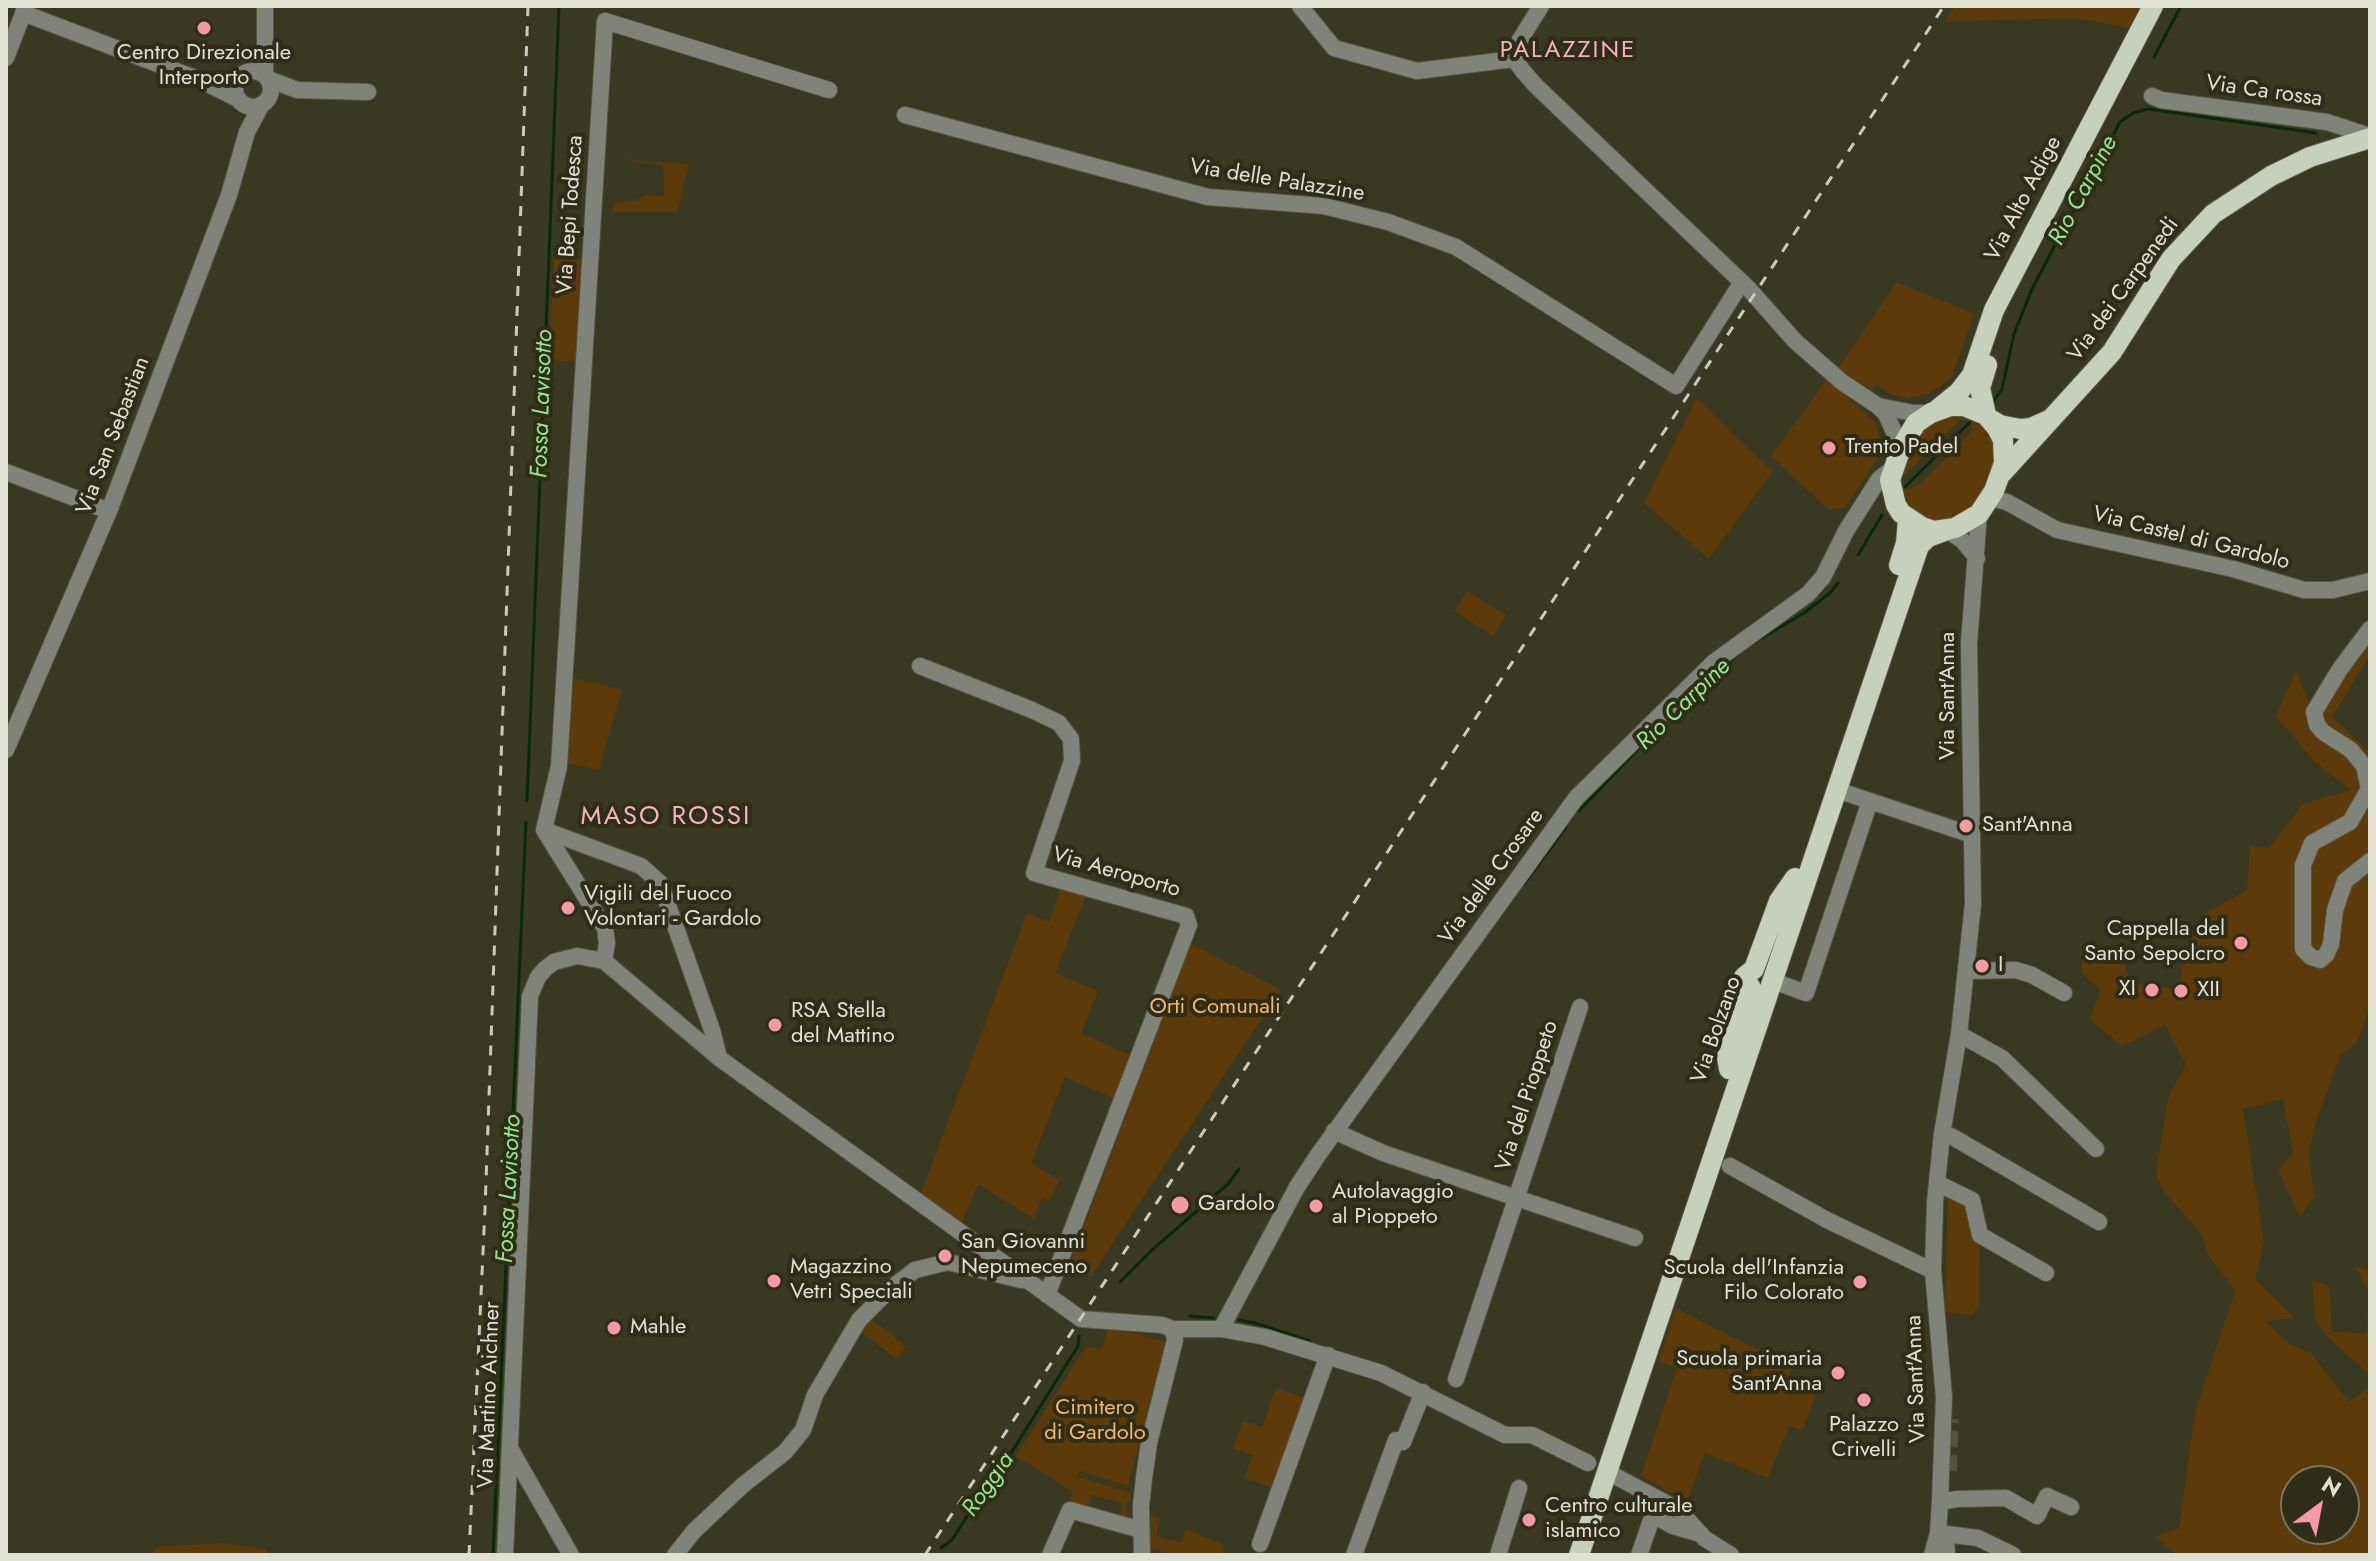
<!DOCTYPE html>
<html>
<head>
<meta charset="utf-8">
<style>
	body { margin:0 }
	#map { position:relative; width:2376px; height:1561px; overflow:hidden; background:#393821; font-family:Jost,sans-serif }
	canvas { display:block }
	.frame { position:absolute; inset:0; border:8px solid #e1e1d3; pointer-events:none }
	.north { position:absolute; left:2280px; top:1465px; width:80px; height:80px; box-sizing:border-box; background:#2f2d17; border:2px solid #767562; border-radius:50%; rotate:32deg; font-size:22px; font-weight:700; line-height:32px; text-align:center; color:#e1e1d3 }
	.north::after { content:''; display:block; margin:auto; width:28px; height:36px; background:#f49aa5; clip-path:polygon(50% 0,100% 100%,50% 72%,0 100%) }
</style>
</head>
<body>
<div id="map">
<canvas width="2376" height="1561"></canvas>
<div class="frame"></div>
<div class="north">N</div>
</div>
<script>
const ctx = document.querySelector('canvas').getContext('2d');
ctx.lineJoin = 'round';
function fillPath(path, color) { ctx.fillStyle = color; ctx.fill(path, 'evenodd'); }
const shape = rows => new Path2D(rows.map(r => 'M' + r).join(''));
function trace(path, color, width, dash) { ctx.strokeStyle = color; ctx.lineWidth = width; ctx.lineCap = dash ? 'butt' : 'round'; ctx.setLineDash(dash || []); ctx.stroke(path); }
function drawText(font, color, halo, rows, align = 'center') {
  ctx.font = font + ' Jost,sans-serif'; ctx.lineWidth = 8; ctx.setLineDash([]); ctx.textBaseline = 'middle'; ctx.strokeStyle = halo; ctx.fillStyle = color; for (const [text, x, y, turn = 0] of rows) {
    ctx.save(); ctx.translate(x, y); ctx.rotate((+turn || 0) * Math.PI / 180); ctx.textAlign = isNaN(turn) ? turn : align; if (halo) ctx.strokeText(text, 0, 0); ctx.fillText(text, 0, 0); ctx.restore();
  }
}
const green = shape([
	[1955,6,2141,6,2130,28,2077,18,1944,22],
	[625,159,689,164,677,212,612,212,616,202,635,201,645,195,664,196,663,166],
	[554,258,586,260,580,362,549,360],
	[1897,282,1974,314,1951,379,1932,392,1907,399,1887,393,1877,384,1872,390,1837,370],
	[1827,379,1876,423,1881,443,1876,461,1845,508,1829,510,1771,456],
	[1697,398,1772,472,1709,559,1644,503],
	[1945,415,1965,416,1983,427,1993,442,1994,462,1987,482,1969,510,1954,519,1936,522,1925,519,1908,508,1902,499,1899,478,1907,457,1919,435,1926,427],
	[1960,420,1967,420,1972,425,1972,431,1919,485,1908,489,1902,485,1902,478],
	[1467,591,1506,615,1493,636,1454,611],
	[2368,618,2370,655,2332,717,2370,752,2370,1006,2357,1042,2340,1056,2316,1121,2309,1153,2314,1197,2300,1217,2278,1171,2293,1152,2283,1099,2243,1109,2264,1243,2255,1279,2295,1318,2265,1321,2290,1344,2311,1353,2349,1402,2370,1387,2370,1555,2177,1555,2155,1537,2179,1528,2195,1413,2235,1290,2209,1257,2201,1234,2162,1189,2156,1174,2168,1099,2186,1064,2165,1025,2122,1046,2090,1020,2100,990,2082,973,2082,955,2124,963,2132,984,2181,989,2183,955,2205,913,2247,890,2250,846,2269,848,2303,804,2351,790,2314,761,2276,716,2296,671,2309,703],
	[2296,1481,2344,1481,2344,1529,2296,1529],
	[570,677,622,690,599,770,565,763],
	[1061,887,1086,896,1055,973,1098,991,1081,1033,1134,1057,1116,1099,1065,1077,1031,1163,1059,1180,1050,1201,1042,1198,1034,1219,978,1184,961,1224,920,1196,1027,913,1049,922],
	[1191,944,1281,990,1091,1276,1069,1266],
	[1948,1193,1970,1203,1980,1247,1979,1304,1973,1315,1945,1312],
	[2355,1266,2370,1272,2370,1375,2326,1336,2315,1319,2312,1280,2329,1286,2332,1332,2367,1333,2368,1291],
	[1676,1308,1780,1361,1782,1357,1795,1364,1787,1380,1816,1395,1802,1431,1789,1426,1768,1478,1705,1453,1687,1501,1641,1476,1677,1368,1659,1361],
	[871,1319,906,1346,897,1359,861,1332],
	[1109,1327,1167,1342,1128,1486,1080,1471,1076,1481,1079,1477,1131,1493,1130,1502,1126,1503,1128,1522,1119,1520,1123,1504,1091,1495,1087,1512,1069,1507,1073,1492,1016,1456,1086,1346,1101,1350],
	[1276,1388,1309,1399,1278,1490,1245,1478,1252,1455,1233,1448,1243,1421,1262,1427],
	[1151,1515,1160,1519,1156,1536,1181,1543,1186,1529,1224,1545,1222,1555,1175,1555,1150,1548],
	[226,1543,266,1550,267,1554,148,1555,161,1546]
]);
const stream = shape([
	[2154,57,2181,6],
	[1993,402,2002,389,2014,334,2032,289,2120,122,2133,113,2148,109,2316,133],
	[1905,487,1970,422],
	[1858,555,1882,515],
	[1750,645,1804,613,1830,593,1838,583],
	[1695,691,1738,654],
	[527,801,559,6],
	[1579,811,1664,722],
	[1525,883,1566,827],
	[1120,1282,1152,1250,1228,1184,1239,1169],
	[1190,1316,1214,1318],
	[1239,1320,1255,1323,1310,1341],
	[941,1548,952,1540,969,1513,983,1498,1078,1346,1079,1336],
	[493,1555,526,822]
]);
const minorTunnel = shape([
	[1949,1471,1951,1419]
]);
const minor = shape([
	[265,6,265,76],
	[1300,6,1334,48,1417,71,1514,59],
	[1541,6,1518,43,1514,59,1523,71,1535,85,1749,289,1795,341,1842,382,1878,406,1886,414,1901,448],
	[23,13,200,80,238,99],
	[6,58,26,6],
	'235 89a18 18 0 1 1 36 0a18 18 0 1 1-36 0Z',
	[268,79,297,90,368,92],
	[2152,96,2161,100,2327,122,2370,136],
	[905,115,1208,197,1324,206,1388,222,1456,247,1676,386,1742,282],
	[1878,406,1913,413,1931,413],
	[6,472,109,511],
	[1990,498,2007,502,2057,530,2233,569,2304,590,2333,590,2370,581],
	[1947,530,1962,540,1977,558],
	[2370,629,2340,669,2314,712,2317,725,2323,732,2351,750,2364,766,2369,789,2350,822,2312,843,2303,865,2303,949,2311,957,2320,960,2326,955,2331,944,2335,910,2345,881,2370,861],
	[920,666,1032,710,1059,723,1071,739,1072,761,1034,873,1186,916,1189,925,1047,1295],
	[6,750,109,511,229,195,247,132,262,104],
	[1837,790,1972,835],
	[544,830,641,866,660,883,712,1030,719,1058],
	[604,961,607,943,605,928,544,830,559,766,605,21,829,90],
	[1966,971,2016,970,2032,975,2064,993],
	[1773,981,1806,993,1870,801],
	[1959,1034,2002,1058,2096,1149],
	[1334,1131,1383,1153,1635,1238],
	[1942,1134,1951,1136,2099,1222],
	[1730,1166,1827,1220,1933,1271],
	[1937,1183,1972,1200,1980,1235,2046,1273],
	[1221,1329,1297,1187,1318,1155,1576,798,1714,662,1808,594,1823,577,1846,531,1879,479,1893,468],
	[1456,1379,1580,1007],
	[511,1450,571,1555],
	[1615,1476,1679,1510,1704,1538,1731,1555],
	[1940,1502,1957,1499,2006,1498,2037,1516,2047,1496,2071,1507],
	[1938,1533,1978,1538,2013,1555],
	[1946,1538,1947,1555],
	[1260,1544,1328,1355],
	[505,1555,530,996,538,977,545,969,554,962,577,956,604,961,719,1058,1081,1319,1162,1325,1173,1329,1221,1329,1265,1337,1381,1373,1505,1435,1532,1435,1588,1463],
	[675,1555,694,1531,743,1485,785,1452,803,1430,815,1395,859,1320,889,1290,915,1270,948,1262,1021,1280],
	[1050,1555,1070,1510,1141,1530],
	[1142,1555,1141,1506,1144,1478,1149,1443,1175,1340,1173,1329],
	[1354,1555,1396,1440,1403,1442,1423,1392],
	[1498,1555,1519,1488],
	[1639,1555,1653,1515,1673,1526,1701,1534],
	[1932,1555,1938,1533,1940,1502,1944,1397,1933,1271,1935,1202,1942,1134,1959,1034,1973,904,1969,643,1979,514]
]);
const major = shape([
	[1950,406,1964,406,1986,415,1997,428,2003,440,2004,463,1994,491,1979,514,1955,528,1934,531,1922,527,1901,513,1896,505,1890,480,1901,448,1916,423,1931,413,1950,406],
	[1938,409,1959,392,1972,375,1994,310,2153,6],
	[1986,415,1980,388,1987,365],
	[1990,419,2000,425,2020,429,2031,428,2049,420],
	[2002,473,2112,352,2171,259,2213,214,2271,176,2310,157,2370,138],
	[1899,565,1906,543,1908,519],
	[1729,1069,1727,1057,1751,988,1744,977,1754,969,1779,901,1795,878],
	[1579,1555,1919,546,1928,537,1947,530]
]);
const rail = shape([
	[469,1555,485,1209,528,6],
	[925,1555,1944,6]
]);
const markers = [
	[204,28,8,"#f49aa5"],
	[1829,448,8,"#f49aa5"],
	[1966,826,8,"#f49aa5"],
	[568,908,8,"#f49aa5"],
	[2241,943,8,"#f49aa5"],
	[1982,966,8,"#f49aa5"],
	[2152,990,8,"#f49aa5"],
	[2181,991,8,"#f49aa5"],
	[775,1025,8,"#f49aa5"],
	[1180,1205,10,"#f49aa5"],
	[1316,1206,8,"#f49aa5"],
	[945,1256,8,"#f49aa5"],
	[774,1281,8,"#f49aa5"],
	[1860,1282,8,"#f49aa5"],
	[614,1328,8,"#f49aa5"],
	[1838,1373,8,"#f49aa5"],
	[1864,1400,8,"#f49aa5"],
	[1529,1520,8,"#f49aa5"]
];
const poiNames = [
	["Centro Direzionale",204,54,"center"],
	["Interporto",204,79,"center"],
	["Trento Padel",1845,448],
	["Sant'Anna",1982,826],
	["Vigili del Fuoco",584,895],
	["Volontari - Gardolo",584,920],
	["Cappella del",2225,930,"right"],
	["Santo Sepolcro",2225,955,"right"],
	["I",1998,966],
	["XI",2136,990,"right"],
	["XII",2197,991],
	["RSA Stella",791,1012],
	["del Mattino",791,1037],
	["Autolavaggio",1332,1193],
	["al Pioppeto",1332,1218],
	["Gardolo",1198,1205],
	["San Giovanni",961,1243],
	["Nepumeceno",961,1268],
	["Magazzino",790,1268],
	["Vetri Speciali",790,1293],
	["Scuola dell'Infanzia",1844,1269,"right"],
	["Filo Colorato",1844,1294,"right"],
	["Mahle",630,1328],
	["Scuola primaria",1822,1360,"right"],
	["Sant'Anna",1822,1385,"right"],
	["Palazzo",1864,1426,"center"],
	["Crivelli",1864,1451,"center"],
	["Centro culturale",1545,1507],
	["islamico",1545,1532]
];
const streetNames = [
	["Via Ca rossa",2264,92,8],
	["Via delle Palazzine",1277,181,9],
	["Via Alto Adige",2024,199,-62],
	["Via Bepi Todesca",571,215,-86],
	["Via dei Carpenedi",2124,290,-54],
	["Via San Sebastian",114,436,-69],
	["Via Castel di Gardolo",2191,539,14],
	["Via Sant'Anna",1949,696,-90],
	["Via Aeroporto",1116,873,16],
	["Via delle Crosare",1492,877,-54],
	["Via Bolzano",1717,1030,-71],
	["Via del Pioppeto",1528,1096,-72],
	["Via Sant'Anna",1917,1379,-92],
	["Via Martino Aichner",490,1395,-88]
];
const parkNames = [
	["Orti Comunali",1215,1008],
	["Cimitero",1095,1409],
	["di Gardolo",1095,1434]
];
const neighbourhoodNames = [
	["PALAZZINE",1568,51]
];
const waterNames = [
	["Rio Carpine",2084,191,-62],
	["Fossa Lavisotto",543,404,-88],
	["Rio Carpine",1684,705,-44],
	["Fossa Lavisotto",510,1189,-87],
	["Roggia",989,1485,-55]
];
const quarterNames = [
	["MASO ROSSI",666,818]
];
fillPath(green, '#5d3a0a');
trace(stream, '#092a09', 3);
trace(minorTunnel, '#52513c', 16, [16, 8]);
trace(minor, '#575641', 18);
trace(major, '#575641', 22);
trace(minor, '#7f8379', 16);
trace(major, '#c7d0ba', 20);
trace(rail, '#cbcbbc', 3, [10, 10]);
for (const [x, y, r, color] of markers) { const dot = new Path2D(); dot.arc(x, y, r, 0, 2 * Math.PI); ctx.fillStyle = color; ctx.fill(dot); trace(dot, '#2f2d17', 3); }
drawText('22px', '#e1e1d3', '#2f2d17', poiNames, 'left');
drawText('22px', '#e1e1d3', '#2f2d17', streetNames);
drawText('22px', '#f6b76e', '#2f2d17', parkNames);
ctx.letterSpacing = '2px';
drawText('24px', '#f6b2b9', '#2f2d17', neighbourhoodNames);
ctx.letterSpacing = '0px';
drawText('italic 24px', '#92e78f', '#2f2d17', waterNames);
ctx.letterSpacing = '2px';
drawText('26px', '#f6b2b9', '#2f2d17', quarterNames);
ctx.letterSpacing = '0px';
</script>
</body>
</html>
